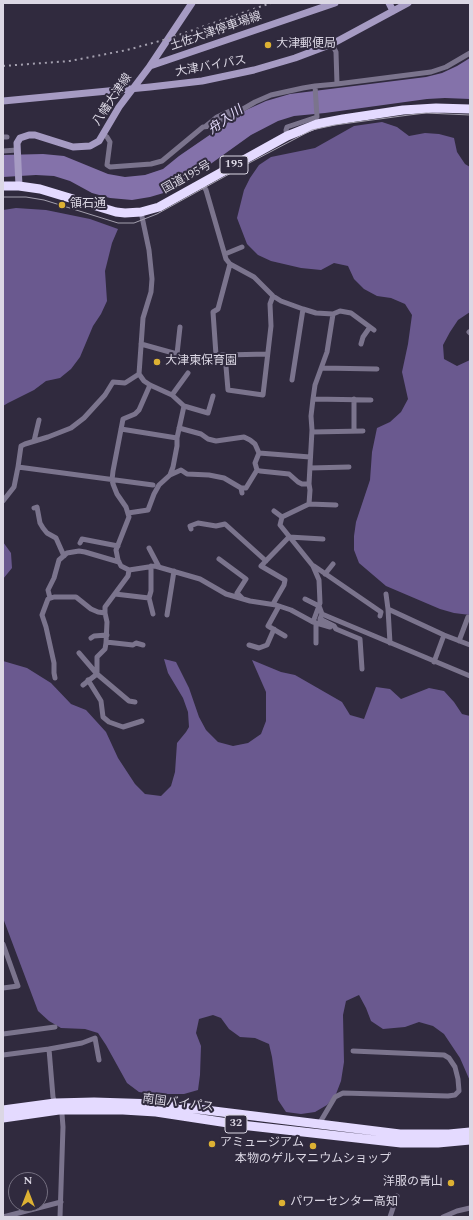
<!DOCTYPE html>
<html>
<head>
<meta charset="utf-8">
<style>
	body { margin:0 }
	#map { position:relative; width:473px; height:1220px; overflow:hidden; background:#302a3e; font-family:Spectral,serif }
	canvas { display:block }
	.frame { position:absolute; inset:0; border:4px solid #dbd7e4; pointer-events:none }
	.north { position:absolute; left:8px; top:1172px; width:40px; height:40px; box-sizing:border-box; background:#302a3e; border:1px solid #746f80; border-radius:50%; rotate:0deg; font-size:11px; font-weight:700; line-height:16px; text-align:center; color:#dbd7e4 }
	.north::after { content:''; display:block; margin:auto; width:14px; height:18px; background:#ddb133; clip-path:polygon(50% 0,100% 100%,50% 72%,0 100%) }
</style>
</head>
<body>
<div id="map">
<canvas width="473" height="1220"></canvas>
<div class="frame"></div>
<div class="north">N</div>
</div>
<script>
const c = document.querySelector('canvas').getContext('2d');
c.lineJoin = 'round';
function fillPath(path, color) {
  c.fillStyle = color;
  c.fill(path, 'evenodd');
}
function shape(rows) {
  const path = new Path2D();
  for (const r of rows) {
    path.moveTo(r[0], r[1]);
    for (let i = 2; i < r.length; i += 2) path.lineTo(r[i], r[i + 1]);
  }
  return path;
}
function stroke(path, color, width, dash) {
  c.strokeStyle = color;
  c.lineWidth = width;
  c.lineCap = dash ? 'butt' : 'round';
  c.setLineDash(dash || []);
  c.stroke(path);
}
function drawText(font, color, halo, rows, align = 'center') {
  c.font = font + ' Spectral,"Noto Sans JP",serif';
  c.lineWidth = 4;
  c.setLineDash([]);
  c.textBaseline = 'middle';
  c.strokeStyle = halo;
  c.fillStyle = color;
  for (const [text, x, y, turn = 0] of rows) {
    c.save();
    c.translate(x, y);
    c.rotate((+turn || 0) * Math.PI / 180);
    c.textAlign = isNaN(turn) ? turn : align;
    if (halo) c.strokeText(text, 0, 0);
    c.fillText(text, 0, 0);
    c.restore();
  }
}
fillPath(shape([
	[382,122,397,127,409,136,425,133,439,134,454,138,457,152,465,164,470,167,470,312,458,320,450,332,443,345,444,359,457,366,470,360,470,615,454,613,440,609,386,586,359,563,354,550,354,536,356,522,370,480,372,452,377,428,390,422,401,412,408,399,402,372,408,344,412,315,405,304,391,298,377,296,364,289,354,279,348,266,334,263,321,270,301,268,271,261,258,255,247,244,237,218,244,190,250,178,259,165,271,157,315,148,354,126],
	[16,208,46,210,90,219,118,229,112,243,105,271,107,301,101,314,93,326,80,357,71,369,60,378,46,381,34,390,8,403,3,406,3,210],
	[3,542,11,553,12,568,3,579],
	[164,659,176,662,189,688,199,717,206,730,218,742,233,746,248,743,261,734,266,721,266,692,252,660,281,672,295,675,342,702,350,715,364,719,376,687,390,689,401,699,429,688,444,691,454,702,462,714,470,716,470,1081,460,1058,444,1034,433,1026,419,1022,405,1027,383,1029,371,1021,366,1008,359,995,346,1001,343,1015,344,1062,341,1081,336,1094,327,1105,315,1112,301,1114,286,1112,278,1100,272,1057,269,1044,255,1038,240,1037,229,1029,221,1018,213,1015,199,1019,196,1033,201,1046,200,1075,198,1090,184,1094,153,1094,139,1092,127,1083,106,1045,98,1033,85,1029,61,1028,49,1021,38,1011,3,918,3,661,27,668,51,683,71,704,86,710,106,732,118,758,135,784,145,794,161,796,171,786,175,772,177,743,186,732,189,727,188,712,183,698,168,673]
]), '#6a598f');
fillPath(shape([
	[470,58,470,99,445,98,427,99,325,113,294,116,278,121,251,135,184,183,167,192,150,197,132,200,110,198,92,193,70,181,54,176,36,175,3,177,3,155,43,154,64,156,108,174,125,177,145,175,163,169,179,156,246,110,266,101,290,94,426,77,442,73,457,66]
]), '#8472aa');
stroke(shape([
	[337,84,431,72,446,67,470,53],
	[206,126,217,117,230,111],
	[103,134,107,137,110,142,107,165,110,167,151,164,162,161,203,127,211,126,224,119,231,116,255,102,271,95,303,88,315,86],
	[287,136,286,130,287,127,317,117,315,86,337,84,336,52,332,44],
	[3,137,7,137],
	[3,151,17,150],
	[141,212,149,250,152,279,151,292,143,318,139,374,144,381,150,385,172,395,184,406,177,438,177,446,173,467,170,475,181,470,187,474,209,475,224,478,241,488,242,493],
	[225,254,242,247],
	[230,264,218,309,213,312,216,355,225,355,228,390,263,395,271,326,270,304,273,296],
	[333,314,340,311,351,313,374,330],
	[469,332,470,333],
	[141,344,177,354,180,327],
	[361,344,363,337,370,327],
	[225,355,267,354],
	[322,368,377,369],
	[139,374,125,383,113,382,105,395,84,418,71,428,48,437,25,444,21,446,18,467,153,485],
	[292,380,303,309],
	[150,385,139,410,135,414,123,419,113,471,112,480,113,484,117,494,126,507,129,517,116,550,118,560,121,566,129,570,155,566,200,579,226,594,250,601,276,605,291,610,313,622,320,603,319,580,313,566,280,525,282,517,309,504,310,490,309,484,312,430,311,416,313,399,315,385,327,352,333,314,316,313,303,309,281,301,273,296,254,277,230,264,226,259,206,190,202,184],
	[172,395,188,373],
	[313,399,371,400],
	[354,399,354,431],
	[184,406,208,413,213,396],
	[179,428,201,434,208,439,216,441,244,437,250,440,255,444,259,453,310,457],
	[121,429,177,438],
	[312,432,363,431],
	[34,441,39,420],
	[259,453,255,463,257,470,260,471,289,474,298,482,302,484,309,484],
	[310,468,349,467],
	[241,488,246,488,257,470],
	[3,501,14,487,18,467],
	[309,504,336,505],
	[34,508,37,507,40,523,43,528,47,533,56,538,64,556],
	[274,511,282,517],
	[128,513,148,510,154,494,159,485,170,475],
	[191,529,190,526,198,523,216,526,225,524,266,561],
	[80,543,82,539,118,546],
	[149,548,159,567],
	[219,559,246,579,237,593,242,598],
	[314,566,381,612,380,616],
	[325,574,333,564],
	[115,594,149,598,151,591,151,566],
	[386,594,388,609],
	[50,598,48,590,54,578,59,560,67,553,79,551,85,552,119,562],
	[149,598,153,614],
	[305,599,319,606,322,614,329,617,470,676],
	[273,604,284,585,285,580,261,566,289,537,323,539],
	[279,606,268,626,285,636],
	[322,614,320,619,334,626,336,629,360,639,362,669],
	[167,615,174,571],
	[313,622,330,627],
	[316,623,316,643],
	[91,638,94,636,107,635],
	[459,641,468,617],
	[106,642,133,645,136,643,143,645],
	[390,643,388,609,444,635,470,645],
	[249,645,259,648,267,645,274,629],
	[79,653,97,674,129,701,135,702],
	[434,662,444,635],
	[55,678,54,673,54,663,46,627,42,615,48,599,54,597,76,597,91,609,98,612,105,613,105,607,128,576,129,570],
	[88,680,101,701,103,717,109,722,123,727,142,721],
	[83,685,97,674,97,657,105,649,106,643,107,622,105,613],
	[3,944,18,986,3,988],
	[3,1034,55,1027],
	[49,1049,82,1043,95,1038,99,1060],
	[3,1055,49,1049,53,1097,55,1103,62,1114,63,1127,60,1217],
	[319,1124,335,1097,343,1093,448,1096,455,1095,459,1091,458,1079,455,1067,449,1058,444,1055,353,1051],
	[3,1217,61,1202],
	[390,1217,397,1196],
	[443,1217,457,1211,470,1208]
]), '#7b748d', 5);
stroke(shape([
	[389,3,393,11],
	[150,66,335,3],
	[3,101,150,87,202,81,254,70,295,58,332,44,408,3],
	[19,186,17,143,20,138,29,135,35,135,73,147,90,146,99,141,119,107,150,66,192,3]
]), '#a69bc3', 7);
stroke(shape([
	[3,186,19,186,40,189,116,212,125,213,141,212,159,207,287,136,317,124,343,119,403,110,436,108,470,109],
	[3,1110,55,1103,94,1102,157,1104,400,1134,449,1134,470,1132],
	[3,1118,59,1110,123,1110,156,1112,241,1125,401,1143,438,1143,470,1140]
]), '#e4daff', 9);
stroke(shape([
	[3,197,26,197,44,200,118,223,134,223,157,214,251,162,312,130,335,125,409,115,426,113,470,115]
]), '#a39fae', 1);
stroke(shape([
	[3,66,70,61,127,50,167,39,271,3]
]), '#a39fae', 2, [2, 4]);
for (const [x, y, r, color] of [
	[268,45,4,"#ddb133"],
	[62,205,4,"#ddb133"],
	[157,362,4,"#ddb133"],
	[212,1144,4,"#ddb133"],
	[313,1146,4,"#ddb133"],
	[451,1183,4,"#ddb133"],
	[282,1203,4,"#ddb133"]
]) {
  const dot = new Path2D();
  dot.arc(x, y, r, 0, 2 * Math.PI);
  c.fillStyle = color;
  c.fill(dot);
  stroke(dot, '#302a3e', 1.5);
}
for (const [x, y, w] of [
	[234,165,28],
	[236,1124,22]
]) {
  const box = new Path2D();
  box.roundRect(x - w / 2, y - 9, w, 18, 3);
  c.fillStyle = '#302a3e';
  c.fill(box);
  stroke(box, '#dbd7e4', 1);
}
drawText('bold 11px', '#dbd7e4', null, [
	["195",234,165],
	["32",236,1124]
]);
drawText('12px', '#dbd7e4', '#302a3e', [
	["土佐大津停車場線",216,32,-19],
	["大津バイパス",211,67,-10],
	["八幡大津線",113,100,-56],
	["国道195号",187,178,-29],
	["南国バイパス",178,1104,7]
]);
drawText('12px', '#dbd7e4', '#302a3e', [
	["大津郵便局",276,45],
	["領石通",70,205],
	["大津東保育園",165,362],
	["アミュージアム",220,1144],
	["本物のゲルマニウムショップ",313,1160,"center"],
	["洋服の青山",443,1183,"right"],
	["パワーセンター高知",290,1203]
], 'left');
drawText('italic 13px', '#e4dbfc', '#302a3e', [
	["舟入川",226,121,-35]
]);
</script>
</body>
</html>
